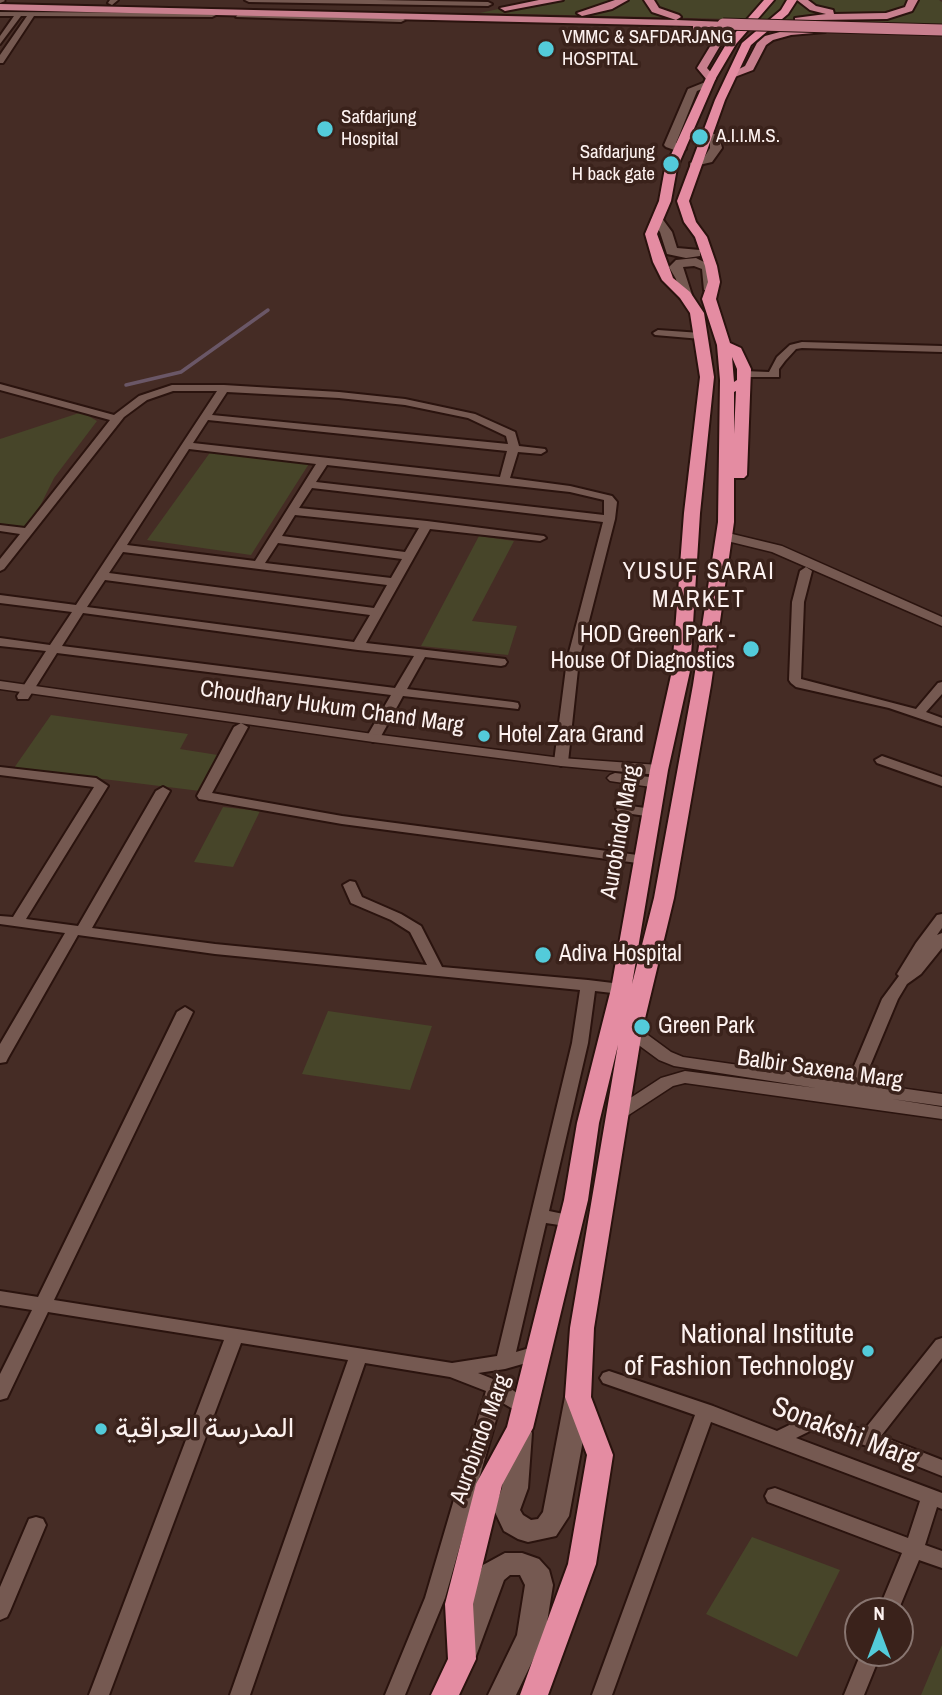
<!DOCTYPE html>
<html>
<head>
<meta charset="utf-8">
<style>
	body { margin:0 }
	#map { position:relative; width:942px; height:1695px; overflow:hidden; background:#452c25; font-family:"Archivo Narrow",sans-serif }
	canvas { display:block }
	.north { position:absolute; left:844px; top:1597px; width:70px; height:70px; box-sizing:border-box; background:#3a221b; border:2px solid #887570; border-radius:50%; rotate:0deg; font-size:19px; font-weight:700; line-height:28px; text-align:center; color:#fdf2f0 }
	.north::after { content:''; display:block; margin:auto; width:24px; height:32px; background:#53cbda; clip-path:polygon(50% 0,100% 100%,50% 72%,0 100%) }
</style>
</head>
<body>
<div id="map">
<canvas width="942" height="1695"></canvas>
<div class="north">N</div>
</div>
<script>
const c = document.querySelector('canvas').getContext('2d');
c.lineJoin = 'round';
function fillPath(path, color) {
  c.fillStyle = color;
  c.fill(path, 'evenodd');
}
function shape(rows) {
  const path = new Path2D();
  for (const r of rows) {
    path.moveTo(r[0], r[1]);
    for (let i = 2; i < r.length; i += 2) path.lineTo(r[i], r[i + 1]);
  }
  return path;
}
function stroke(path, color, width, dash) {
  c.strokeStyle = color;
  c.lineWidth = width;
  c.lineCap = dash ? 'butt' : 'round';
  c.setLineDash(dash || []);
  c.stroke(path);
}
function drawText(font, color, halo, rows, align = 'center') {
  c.font = font + ' "Archivo Narrow",Vazirmatn,sans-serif';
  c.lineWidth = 7;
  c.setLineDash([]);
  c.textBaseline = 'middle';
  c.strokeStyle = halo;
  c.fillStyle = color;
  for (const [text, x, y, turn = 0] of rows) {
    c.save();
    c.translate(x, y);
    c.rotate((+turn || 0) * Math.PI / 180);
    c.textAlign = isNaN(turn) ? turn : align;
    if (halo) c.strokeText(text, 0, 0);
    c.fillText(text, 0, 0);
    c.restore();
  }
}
fillPath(shape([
	[540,0,939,0,942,2,942,24,480,13],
	[82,412,97,421,54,478,27,532,0,528,0,439],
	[214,447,312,459,251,555,147,540],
	[479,536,514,541,472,621,517,626,508,655,421,646],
	[51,715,188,734,180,749,224,756,200,791,14,768],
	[223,807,260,811,233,867,194,862],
	[328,1011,432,1026,410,1090,302,1074],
	[752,1537,840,1570,797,1657,706,1614],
	[942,1645,942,1695,921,1695]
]), '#474529');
stroke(shape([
	[126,385,181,372,268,310]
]), '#6a5767', 3.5);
const minor = shape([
	[110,0,118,0,112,5,108,3,110,0],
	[245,0,376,0,488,2,492,4,488,6,249,2,245,0],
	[0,12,212,13,216,15,212,17,34,16,3,63,0,63,0,55,27,16,21,16,0,44,0,36,14,16,0,16,0,12],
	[239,13,401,18,405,20,401,22,236,17,239,13],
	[658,330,701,333,706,336,701,339,655,335,653,333,658,330],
	[802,342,942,346,942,352,802,348,796,349,785,361,779,369,779,377,744,377,739,374,744,371,769,372,777,357,790,345,802,342],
	[0,384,114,415,139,396,172,385,224,385,339,392,405,399,475,414,515,432,519,446,545,449,546,451,541,454,518,452,510,478,570,486,612,496,617,502,615,519,579,660,568,762,561,766,554,762,567,660,603,522,312,488,299,508,427,521,544,536,546,538,540,541,430,529,366,643,505,659,507,662,505,665,501,666,425,657,407,689,513,702,518,703,519,706,518,709,403,696,380,738,373,742,366,738,391,695,57,653,28,699,18,699,17,696,46,651,0,646,0,638,50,645,72,612,0,603,0,595,76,605,217,391,173,391,147,400,124,417,4,569,0,571,0,559,20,534,0,531,0,525,25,528,110,420,0,390,0,384],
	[227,392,339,398,405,405,468,418,506,436,508,444,212,415,227,392],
	[208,420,507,451,500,477,193,443,208,420],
	[189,449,316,464,255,561,127,545,189,449],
	[327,465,570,492,604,500,604,515,316,482,327,465],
	[295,515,419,528,405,552,282,536,295,515],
	[278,543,402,559,391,578,265,563,278,543],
	[123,552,387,585,374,608,109,573,123,552],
	[105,580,370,615,354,642,87,607,105,580],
	[83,613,358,650,414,656,395,688,62,646,83,613],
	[806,567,812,571,804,602,801,679,916,709,938,683,942,682,942,694,926,712,942,718,942,726,889,708,796,687,791,683,789,680,792,602,800,571,806,567],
	[241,723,248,727,212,793,342,816,645,856,652,860,645,864,342,824,199,799,197,796,234,727,241,723],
	[882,756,942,777,942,786,877,763,875,760,882,756],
	[0,767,96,778,108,786,26,919,78,926,156,791,163,787,170,791,92,928,215,944,427,965,410,932,391,920,351,903,343,885,350,881,355,882,362,897,401,914,421,926,442,967,588,980,621,984,629,989,621,994,595,991,588,1043,549,1211,578,1217,581,1221,578,1225,572,1227,546,1223,516,1352,540,1345,546,1347,549,1352,546,1357,540,1359,505,1369,478,1373,503,1383,532,1404,534,1409,532,1414,525,1416,501,1402,445,1598,405,1695,385,1695,425,1598,486,1391,450,1377,365,1363,250,1695,230,1695,348,1360,241,1343,109,1695,89,1695,224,1340,48,1312,7,1398,0,1400,0,1374,32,1310,0,1305,0,1291,38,1297,177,1012,185,1007,193,1012,54,1300,452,1363,497,1356,572,1043,580,990,215,954,78,935,8,1058,6,1062,0,1063,0,1044,65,933,0,924,0,916,13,917,94,787,0,775,0,767],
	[623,805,653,809,660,813,653,817,618,812,616,809,623,805],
	[942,914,942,928,937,935,942,933,942,948,921,974,907,984,898,999,857,1097,855,1101,849,1102,843,1101,841,1097,882,999,899,976,897,974,916,943,937,915,942,914],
	[942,1338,942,1358,881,1436,942,1460,942,1476,864,1445,812,1430,796,1438,942,1493,942,1509,937,1507,925,1545,942,1551,942,1568,919,1560,898,1611,878,1611,902,1553,768,1502,765,1496,768,1490,775,1488,908,1538,920,1501,711,1422,612,1695,592,1695,695,1415,603,1383,600,1378,603,1373,609,1371,615,1373,713,1406,777,1431,810,1415,864,1430,936,1340,942,1338],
	[36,1517,43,1519,46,1525,10,1611,7,1617,0,1620,0,1587,29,1519,36,1517],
	[861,1653,881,1653,864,1695,844,1695,861,1653]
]);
const tertiary = shape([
	[0,0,4,0,5,1,0,3,0,0],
	[724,532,782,546,942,617,942,626,772,552,719,539,719,533,724,532],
	[0,681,373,734,561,758,659,765,667,770,659,775,561,766,373,742,0,689,0,681],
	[615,773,658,778,666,783,658,788,610,781,607,778,610,775,615,773],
	[631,1025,637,1027,671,1052,683,1057,942,1094,942,1106,892,1099,942,1107,942,1119,685,1083,673,1086,624,1118,612,1118,609,1114,612,1110,661,1078,685,1071,816,1088,674,1066,659,1060,625,1035,622,1031,625,1027,631,1025]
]);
const secondary = shape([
	[708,81,713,84,697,91,676,143,686,149,680,152,666,147,664,145,688,89,708,81],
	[707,131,719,136,722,148,712,162,690,167,690,163,704,158,710,148,710,140,701,134,707,131],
	[657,216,661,217,672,232,677,248,700,250,700,256,686,258,667,254,660,232,651,220,657,216],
	[696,258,714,267,715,287,709,291,704,290,702,269,694,266,683,267,692,295,685,299,680,298,676,279,669,267,676,260,696,258],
	[578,1387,587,1390,591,1397,569,1516,556,1536,528,1542,518,1539,504,1531,494,1510,502,1488,506,1433,510,1426,519,1423,528,1426,532,1433,528,1488,520,1510,523,1515,531,1520,538,1519,543,1512,565,1397,569,1390,578,1387],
	[505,1553,522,1553,539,1559,549,1570,553,1585,545,1635,516,1695,488,1695,517,1635,525,1585,520,1575,510,1575,504,1580,476,1656,466,1659,456,1656,452,1647,483,1565,505,1553]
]);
const primary = shape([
	[539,0,563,0,505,11,500,8,539,0],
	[615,0,628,0,612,9,582,16,577,13,615,0],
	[644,0,654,0,659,8,679,15,681,17,676,20,727,22,728,24,723,27,703,27,715,30,724,39,707,68,716,78,715,80,707,80,697,68,714,40,707,34,693,30,693,26,0,10,0,4,676,20,652,12,644,0],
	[797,0,808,0,816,6,833,10,834,14,886,13,905,7,908,0,918,0,912,11,887,19,816,20,799,23,795,22,795,18,826,14,810,10,797,0],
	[821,27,826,30,825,32,791,35,773,40,766,45,753,70,732,78,727,75,745,66,757,43,765,36,791,29,821,27]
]);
const trunk = shape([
	[764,0,774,0,736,44,716,78,677,168,671,201,657,234,673,278,690,292,704,313,714,377,700,513,690,671,668,770,632,984,654,898,693,685,718,522,720,380,717,345,702,299,708,282,705,266,695,237,684,222,677,201,715,100,742,43,781,10,787,0,797,0,788,14,751,45,725,100,689,201,696,222,707,237,717,266,720,282,716,299,730,343,741,348,751,369,747,475,744,478,734,478,734,522,711,685,674,898,642,1031,594,1328,591,1397,613,1455,596,1564,548,1695,520,1695,568,1564,587,1455,565,1397,570,1328,618,1045,599,1123,588,1200,533,1428,502,1485,473,1604,476,1659,459,1695,431,1695,448,1659,445,1604,476,1484,507,1427,564,1200,577,1123,611,989,650,770,672,671,684,513,700,377,690,313,680,298,662,280,653,262,645,234,659,201,665,168,706,78,728,41,764,0],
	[732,357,737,369,737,380,734,382,732,357],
	[736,391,734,434,734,392,736,391]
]);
stroke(minor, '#2a130e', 4);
stroke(tertiary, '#2a130e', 3);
stroke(secondary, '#2a130e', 4);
stroke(primary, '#2a130e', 4);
stroke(trunk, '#2a130e', 4);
fillPath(minor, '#755951');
fillPath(tertiary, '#755951');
fillPath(secondary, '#755951');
fillPath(primary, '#c87f8e');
fillPath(trunk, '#e48ca2');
const primaryBridge = shape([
	[723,24,942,30]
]);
stroke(primaryBridge, '#2a130e', 13, []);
stroke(primaryBridge, '#c87f8e', 11);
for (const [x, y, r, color] of [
	[546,49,9,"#53cbda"],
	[325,129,9,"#53cbda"],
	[700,137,9,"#53cbda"],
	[671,164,9,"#53cbda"],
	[751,649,9,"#53cbda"],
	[484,736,7,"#53cbda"],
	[543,955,9,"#53cbda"],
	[642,1027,9,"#53cbda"],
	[868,1351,7,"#53cbda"],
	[101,1429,7,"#53cbda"]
]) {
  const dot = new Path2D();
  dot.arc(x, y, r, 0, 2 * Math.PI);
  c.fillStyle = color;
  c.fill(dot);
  stroke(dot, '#3a221b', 2.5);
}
drawText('19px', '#fdf2f0', '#3a221b', [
	["VMMC & SAFDARJANG",562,38],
	["HOSPITAL",562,60],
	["Safdarjung",341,118],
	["Hospital",341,140],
	["A.I.I.M.S.",716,137],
	["Safdarjung",655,153,"right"],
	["H back gate",655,175,"right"]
], 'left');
drawText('23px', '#fdf2f0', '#3a221b', [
	["HOD Green Park -",735,636,"right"],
	["House Of Diagnostics",735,662,"right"],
	["Hotel Zara Grand",498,736],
	["Adiva Hospital",559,955],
	["Green Park",658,1027]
], 'left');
drawText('23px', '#fdf2f0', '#3a221b', [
	["Choudhary Hukum Chand Marg",332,708,8],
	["Aurobindo Marg",621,832,-80],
	["Balbir Saxena Marg",820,1070,8],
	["Aurobindo Marg",481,1439,-70]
]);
c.letterSpacing = '2px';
drawText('24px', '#fdf2f0', '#3a221b', [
	["YUSUF SARAI",699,573],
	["MARKET",699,601]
]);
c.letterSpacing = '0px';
drawText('28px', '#fdf2f0', '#3a221b', [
	["National Institute",854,1335],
	["of Fashion Technology",854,1367],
	["المدرسة العراقية",115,1429,"left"]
], 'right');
drawText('28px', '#fdf2f0', '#3a221b', [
	["Sonakshi Marg",845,1434,21]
]);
</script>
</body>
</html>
